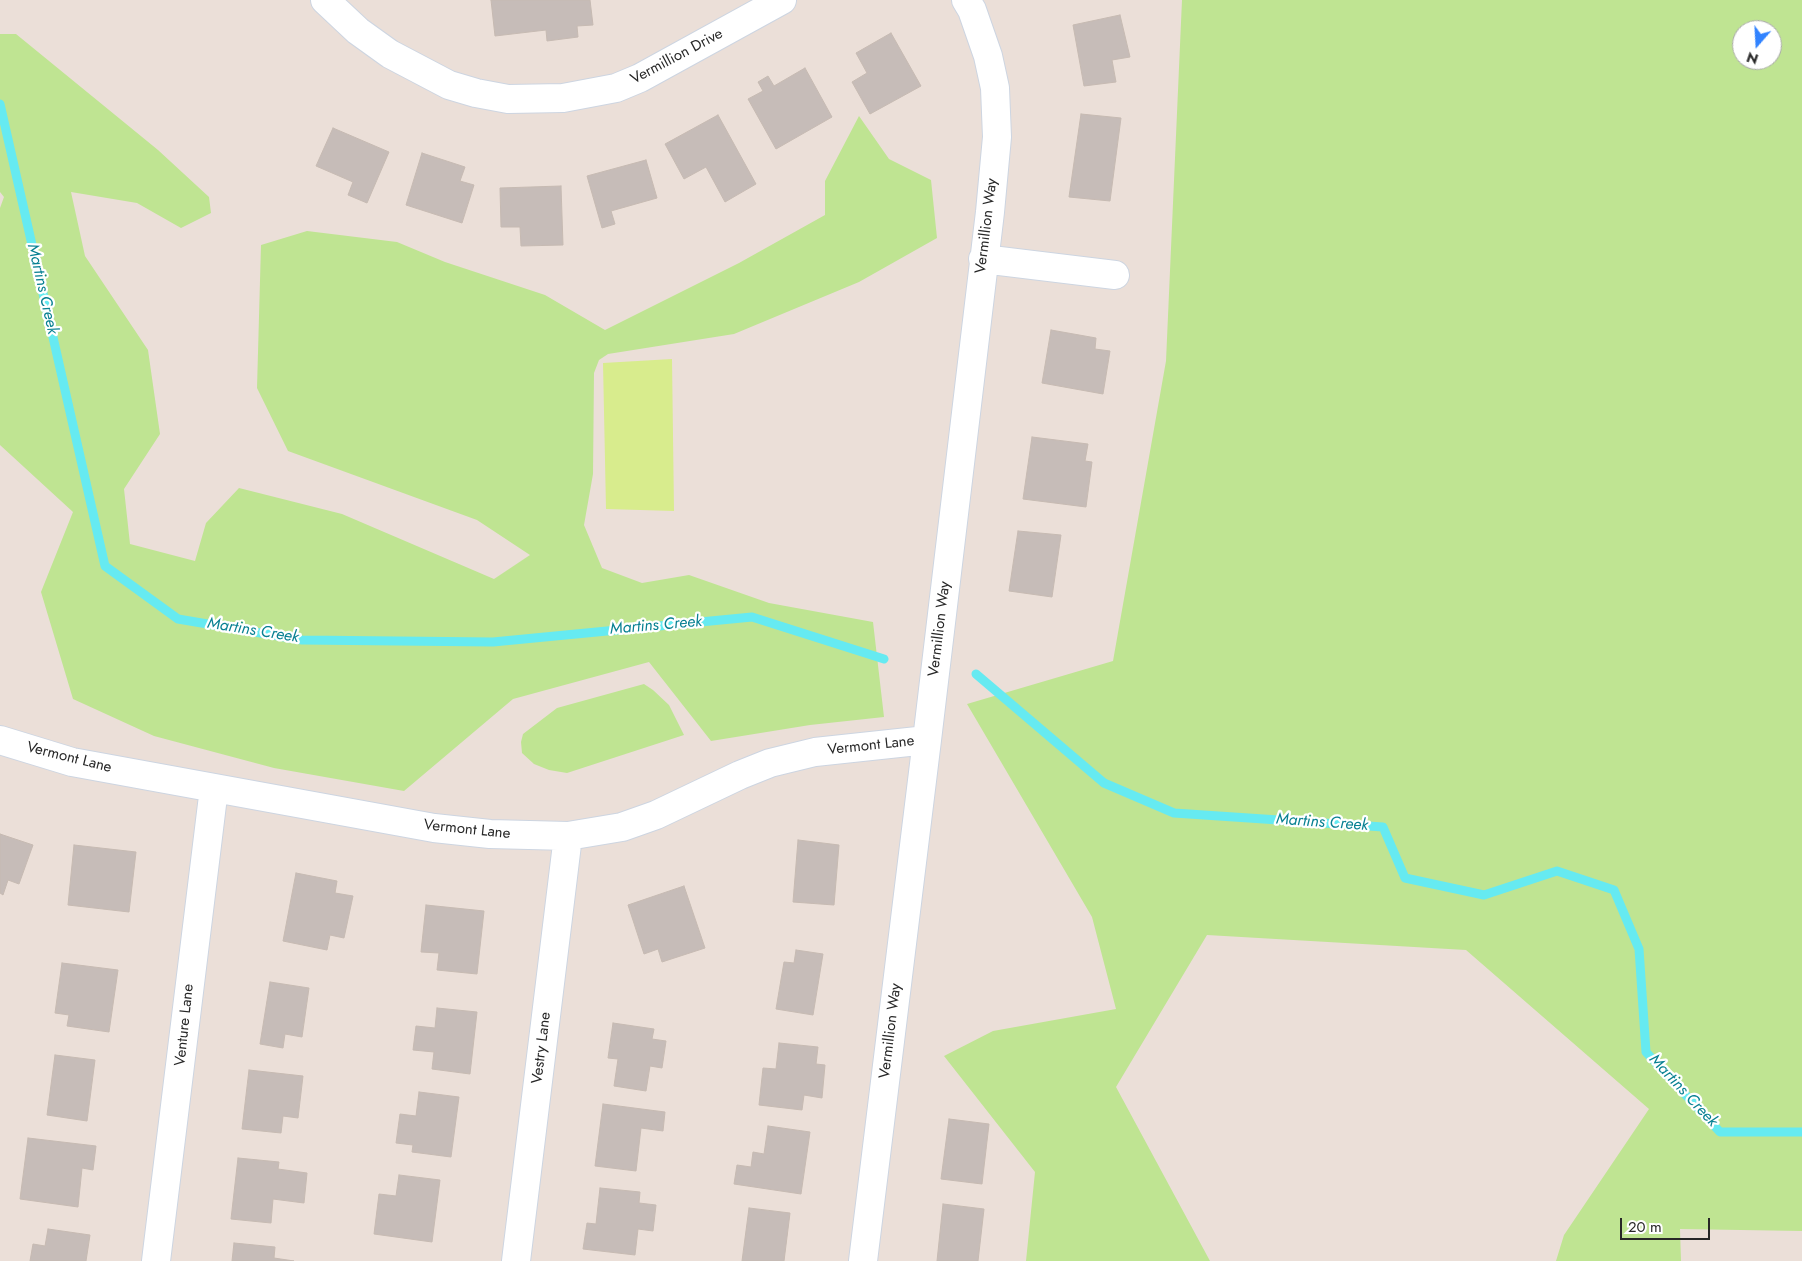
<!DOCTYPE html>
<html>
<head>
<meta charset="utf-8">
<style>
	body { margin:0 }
	#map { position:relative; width:1802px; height:1261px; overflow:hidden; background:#ebdfd8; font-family:Jost,sans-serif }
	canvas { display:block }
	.north { position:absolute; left:1732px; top:20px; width:50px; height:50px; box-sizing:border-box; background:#fff; border:1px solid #a9a9a9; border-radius:50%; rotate:199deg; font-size:14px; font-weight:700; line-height:20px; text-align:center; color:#272727 }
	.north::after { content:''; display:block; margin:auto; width:18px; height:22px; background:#3183ff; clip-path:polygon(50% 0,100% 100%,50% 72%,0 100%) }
	.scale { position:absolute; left:1620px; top:1218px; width:90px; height:22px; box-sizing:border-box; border:2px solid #272727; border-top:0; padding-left:6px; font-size:15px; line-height:18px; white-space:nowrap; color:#272727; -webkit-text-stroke:4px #fff; paint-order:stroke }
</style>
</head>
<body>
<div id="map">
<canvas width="1802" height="1261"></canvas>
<div class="north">N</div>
<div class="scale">20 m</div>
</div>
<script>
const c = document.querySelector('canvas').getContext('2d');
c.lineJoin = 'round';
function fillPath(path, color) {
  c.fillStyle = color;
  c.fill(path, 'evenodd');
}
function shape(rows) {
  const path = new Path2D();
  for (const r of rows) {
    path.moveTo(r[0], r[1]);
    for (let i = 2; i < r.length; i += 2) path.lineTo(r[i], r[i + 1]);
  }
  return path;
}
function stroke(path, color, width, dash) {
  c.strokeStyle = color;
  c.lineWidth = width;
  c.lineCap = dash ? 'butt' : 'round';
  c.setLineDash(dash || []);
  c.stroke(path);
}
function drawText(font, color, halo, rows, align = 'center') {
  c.font = font + ' Jost,sans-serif';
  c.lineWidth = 4.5;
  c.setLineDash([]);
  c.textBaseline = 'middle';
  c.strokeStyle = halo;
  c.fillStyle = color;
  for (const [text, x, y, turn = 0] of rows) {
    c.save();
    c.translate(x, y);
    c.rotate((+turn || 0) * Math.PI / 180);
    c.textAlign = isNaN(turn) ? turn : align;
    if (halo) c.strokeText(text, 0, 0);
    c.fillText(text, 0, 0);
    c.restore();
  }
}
fillPath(shape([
	[1182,0,1802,0,1802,1231,1680,1229,1681,1261,1556,1261,1564,1235,1649,1109,1466,950,1207,935,1116,1087,1210,1261,1026,1261,1035,1172,944,1056,993,1031,1116,1009,1092,917,967,704,1113,661,1166,361],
	[1742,30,1772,30,1772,60,1742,60],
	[0,34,16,34,158,150,209,197,211,213,181,228,137,203,71,192,85,256,148,350,160,434,124,489,130,544,195,561,206,523,239,488,342,514,494,579,530,555,477,520,288,451,257,388,261,245,307,231,397,242,445,262,545,295,605,330,739,263,825,215,825,181,859,116,889,159,931,180,937,238,859,282,734,334,608,354,599,360,594,373,593,474,584,525,602,568,642,583,689,575,769,603,873,622,884,717,810,725,711,741,649,662,513,699,404,791,274,768,154,736,73,699,41,592,73,512,0,445,0,208,4,197,0,192],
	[644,684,653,690,669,705,684,735,567,773,549,770,534,764,522,753,521,742,523,734,557,708]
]), '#bfe492');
fillPath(shape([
	[672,359,674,511,606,509,603,363]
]), '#d8ec8d');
stroke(shape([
	[0,104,105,566,178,619,302,640,493,642,752,617,884,659],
	[976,674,1104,783,1174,813,1383,827,1405,878,1484,895,1557,871,1614,890,1639,949,1646,1052,1720,1132,1802,1132]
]), '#66eaf1', 9);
const building = shape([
	[491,0,590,0,593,25,577,26,578,37,547,41,546,30,495,36,491,0],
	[1120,15,1130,57,1112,60,1116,82,1084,86,1073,25,1120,15],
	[891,33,921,86,870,114,852,82,867,73,856,53,891,33],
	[805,68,832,117,776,149,748,99,763,91,758,82,768,76,774,86,805,68],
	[1081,114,1121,118,1110,201,1069,197,1081,114],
	[718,115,756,184,725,202,706,167,684,179,665,144,718,115],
	[333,128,389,152,367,203,348,195,353,182,316,166,333,128],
	[422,153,465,167,460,181,474,185,462,223,406,205,422,153],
	[646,160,657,198,611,211,615,224,602,228,587,176,646,160],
	[561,186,563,245,521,246,520,227,501,227,500,188,561,186],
	[1051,330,1096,338,1095,349,1110,351,1103,394,1042,383,1051,330],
	[1032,437,1088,444,1085,461,1092,462,1086,507,1023,499,1032,437],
	[1018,531,1061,535,1052,597,1009,591,1018,531],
	[0,834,33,845,19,884,8,880,3,895,0,893,0,834],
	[798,840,839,845,834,905,793,902,798,840],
	[74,845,136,852,129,912,68,905,74,845],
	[296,873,337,881,335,893,353,896,344,938,330,935,327,950,283,941,296,873],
	[684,886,705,948,662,962,658,949,644,954,628,905,684,886],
	[426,905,484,911,477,974,437,970,439,953,421,952,426,905],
	[796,950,823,954,813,1015,776,1009,784,962,794,963,796,950],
	[62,963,118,970,109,1032,67,1026,69,1015,55,1013,62,963],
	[270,982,309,988,302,1037,285,1034,283,1048,260,1044,270,982],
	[437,1008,477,1012,470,1074,432,1069,434,1052,413,1050,416,1026,435,1028,437,1008],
	[613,1023,654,1029,652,1039,666,1041,662,1068,650,1066,646,1091,614,1086,618,1059,608,1058,613,1023],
	[779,1043,818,1047,816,1064,825,1065,822,1098,804,1095,802,1110,759,1105,763,1068,776,1069,779,1043],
	[55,1055,95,1060,87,1121,47,1115,55,1055],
	[249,1070,303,1076,298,1118,283,1116,281,1133,242,1129,249,1070],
	[419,1092,459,1097,451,1157,412,1152,413,1145,396,1143,400,1114,416,1116,419,1092],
	[603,1104,665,1112,663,1131,641,1128,636,1171,595,1166,603,1104],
	[949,1119,989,1124,982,1184,941,1179,949,1119],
	[768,1126,810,1132,801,1194,734,1184,737,1165,751,1167,753,1152,764,1154,768,1126],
	[28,1138,96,1146,93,1170,82,1168,78,1207,20,1199,28,1138],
	[238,1158,279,1162,278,1169,307,1173,304,1203,273,1199,271,1223,231,1219,238,1158],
	[399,1175,440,1180,432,1242,374,1234,379,1194,396,1196,399,1175],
	[600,1188,640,1192,639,1203,656,1205,653,1231,638,1229,635,1255,583,1249,587,1223,596,1224,600,1188],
	[943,1204,984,1209,978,1261,937,1261,943,1204],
	[749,1208,790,1213,784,1261,742,1261,749,1208],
	[48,1229,90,1235,86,1261,30,1261,33,1244,45,1246,48,1229],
	[234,1243,275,1247,274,1258,294,1261,232,1261,234,1243]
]);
fillPath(building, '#c6bcb8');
stroke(building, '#c6bab2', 1);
const minor = shape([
	[325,0,358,31,390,54,449,85,476,93,508,99,563,98,616,88,640,78,782,0],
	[983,259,1115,275],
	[0,740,72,762,434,828,490,834,568,836,622,827,656,815,740,775,770,763,815,752,927,740],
	[156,1261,214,788],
	[516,1261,568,836],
	[863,1261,927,740,990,212,997,137,995,88,988,56,972,10,966,0]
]);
stroke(minor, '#cdd5e1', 30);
stroke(minor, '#fff', 28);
drawText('15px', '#272727', '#fff', [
	["Vermillion Drive",677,57,-28],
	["Vermillion Way",987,226,-83],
	["Vermillion Way",940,629,-83],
	["Vermont Lane",871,746,-6],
	["Vermont Lane",69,758,14],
	["Vermont Lane",467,830,6],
	["Venture Lane",185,1025,-84],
	["Vermillion Way",891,1031,-83],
	["Vestry Lane",542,1048,-83]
]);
drawText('italic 16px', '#098192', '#fff', [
	["Martins Creek",42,289,77],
	["Martins Creek",656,626,-5],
	["Martins Creek",253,631,9],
	["Martins Creek",1322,823,4],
	["Martins Creek",1683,1091,47]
]);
</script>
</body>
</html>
